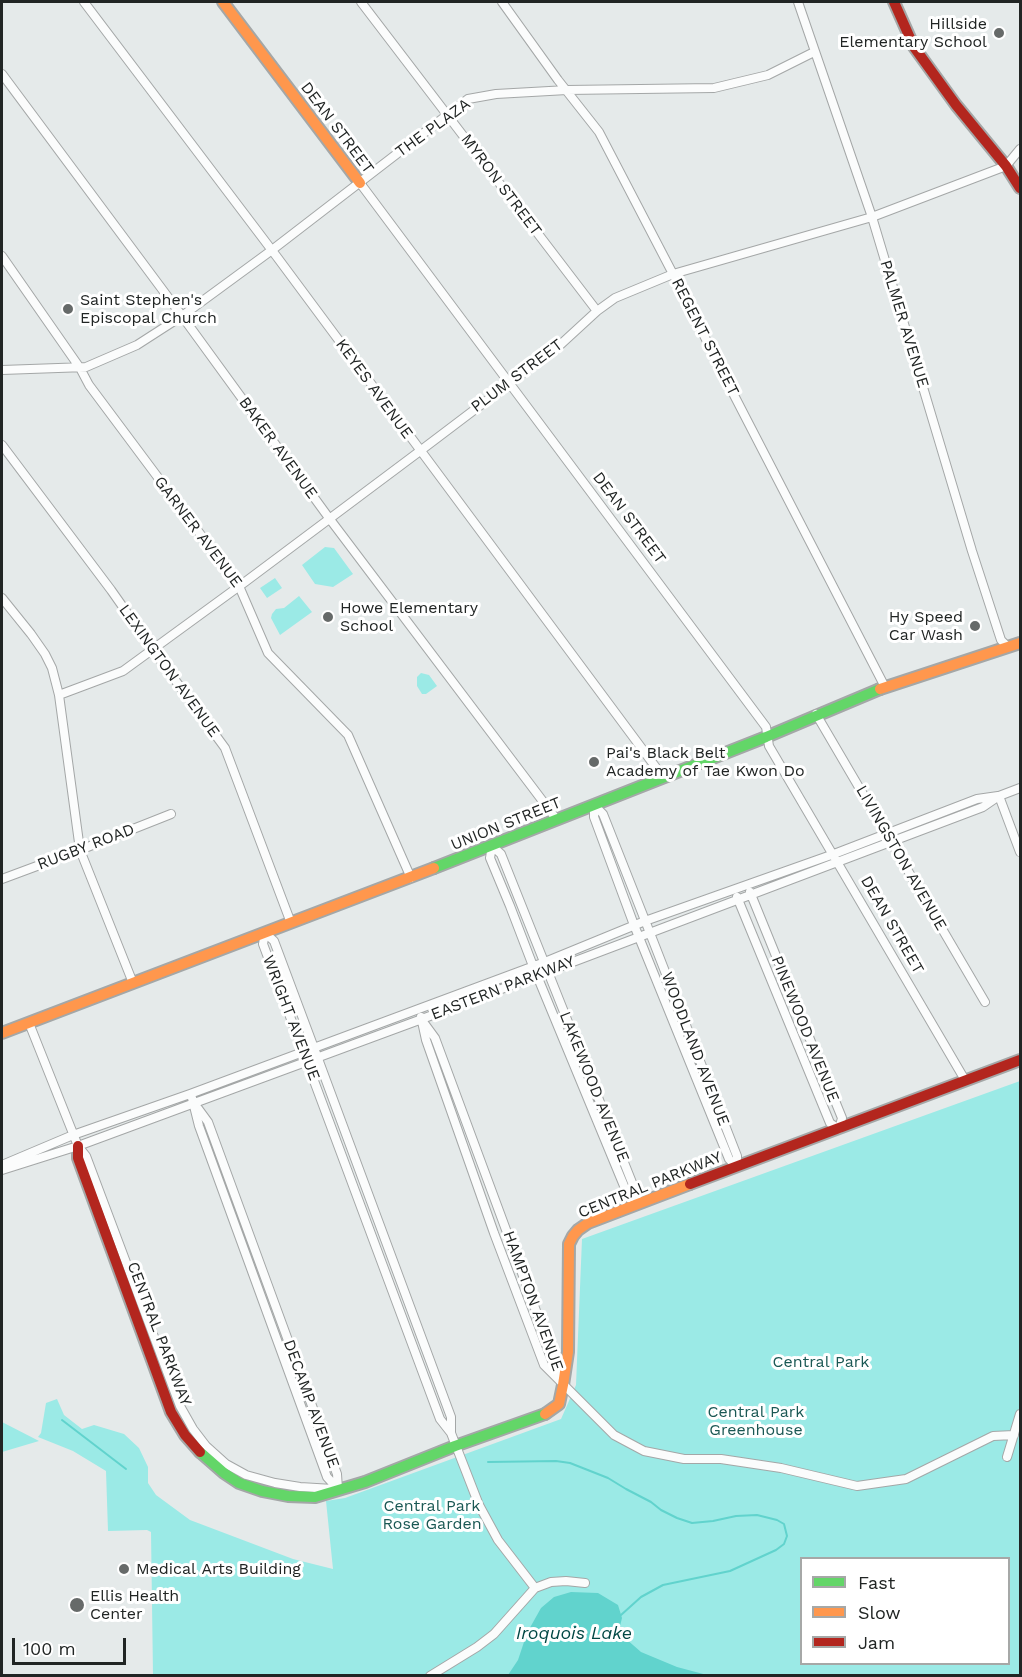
<!DOCTYPE html>
<html>
<head>
<meta charset="utf-8">
<style>
	body { margin:0 }
	#map { position:relative; width:1022px; height:1677px; overflow:hidden; background:#e5eaea; font-family:"Work Sans",sans-serif }
	canvas { display:block }
	.frame { position:absolute; inset:0; border:3px solid #212524; pointer-events:none }
	.legend { position:absolute; left:800px; top:1557px; width:210px; height:108px; box-sizing:border-box; background:#fff; border:2px solid #a6a8a7; margin:0; padding:8px 10px; list-style:none; font-size:18px; color:#212524 }
	.legend li { display:flex; align-items:center; gap:12px; height:30px }
	.legend b { width:30px; border:2px solid #a6a8a7 }
	.scale { position:absolute; left:12px; top:1638px; width:114px; height:27px; box-sizing:border-box; border:3px solid #212524; border-top:0; padding-left:8px; font-size:18px; line-height:21px; white-space:nowrap; color:#212524; -webkit-text-stroke:4px #fff; paint-order:stroke }
</style>
</head>
<body>
<div id="map">
<canvas width="1022" height="1677"></canvas>
<div class="frame"></div>
<ul class="legend">
<li><b style="height:8px;background:#63d668"></b>Fast</li>
<li><b style="height:8px;background:#ff974d"></b>Slow</li>
<li><b style="height:8px;background:#b3261e"></b>Jam</li>
</ul>
<div class="scale">100 m</div>
</div>
<script>
const c = document.querySelector('canvas').getContext('2d');
c.lineJoin = 'round';
function fillPath(path, color) {
  c.fillStyle = color;
  c.fill(path, 'evenodd');
}
function shape(rows) {
  const path = new Path2D();
  for (const r of rows) {
    path.moveTo(r[0], r[1]);
    for (let i = 2; i < r.length; i += 2) path.lineTo(r[i], r[i + 1]);
  }
  return path;
}
function stroke(path, color, width, dash) {
  c.strokeStyle = color;
  c.lineWidth = width;
  c.lineCap = dash ? 'butt' : 'round';
  c.setLineDash(dash || []);
  c.stroke(path);
}
function drawText(font, color, halo, rows, align = 'center') {
  c.font = font + ' "Work Sans",sans-serif';
  c.lineWidth = 6;
  c.setLineDash([]);
  c.textBaseline = 'middle';
  c.strokeStyle = halo;
  c.fillStyle = color;
  for (const [text, x, y, turn = 0] of rows) {
    c.save();
    c.translate(x, y);
    c.rotate((+turn || 0) * Math.PI / 180);
    c.textAlign = isNaN(turn) ? turn : align;
    if (halo) c.strokeText(text, 0, 0);
    c.fillText(text, 0, 0);
    c.restore();
  }
}
fillPath(shape([
	[325,547,334,548,353,574,333,587,315,584,302,565],
	[275,578,282,588,267,598,260,588],
	[299,596,312,612,280,635,271,618,272,614,276,609,284,608],
	[421,673,429,675,437,686,426,694,422,694,417,686,417,677],
	[1020,1081,1020,1675,153,1675,151,1532,147,1530,108,1531,106,1471,73,1451,38,1437,41,1433,46,1403,57,1399,64,1415,82,1429,94,1425,124,1434,139,1448,148,1467,148,1483,156,1495,190,1520,293,1559,333,1569,326,1501,345,1498,561,1419,576,1385,582,1239],
	[802,1558,1008,1558,1008,1664,802,1664],
	[2,1422,39,1441,2,1452]
]), '#9beae6');
fillPath(shape([
	[571,1592,598,1593,618,1605,622,1618,620,1626,625,1638,641,1652,677,1667,707,1675,508,1675,518,1660,527,1633,541,1608,554,1597]
]), '#61d3cd');
stroke(shape([
	[62,1420,126,1469],
	[488,1462,556,1461,570,1463,608,1478,626,1489,651,1502,661,1510,677,1518,692,1523,713,1521,736,1516,757,1515,777,1520,784,1524,787,1536,784,1544,776,1550,730,1571,663,1585,641,1597,621,1615]
]), '#61d3cd', 2);
const street = shape([
	[84,2,277,257,663,777],
	[361,2,597,311],
	[502,2,558,80,599,132,673,274,735,397,885,687],
	[798,2,872,217,972,551,1001,640,1007,646],
	[2,74,182,316,329,518,557,820],
	[360,183,766,727,769,746,965,1080],
	[2,256,80,368,89,385,239,586,268,653,348,735,411,878],
	[2,370,86,367,137,345,182,316,272,250,468,99,496,94,567,90,714,88,768,75,814,52],
	[2,445,111,590,156,654,225,748,291,923],
	[2,598,31,634,45,654,52,668,59,695,80,850,133,983],
	[59,695,123,671,245,582,420,451,560,345,597,311,615,298,673,274,872,217,1006,166,1020,149],
	[816,714,985,1002],
	[999,796,1020,852],
	[594,805,594,817,634,925,729,1159,737,1167],
	[594,805,603,814,650,933,737,1156,737,1167],
	[492,846,501,854,637,1195,636,1204],
	[492,846,490,858,510,906,533,966,629,1198,636,1204],
	[2,879,80,850,171,814],
	[737,897,830,1123,839,1129,842,1118,750,892],
	[265,933,274,941,314,1048,451,1417,451,1433,479,1505,498,1540,535,1588],
	[265,933,263,944,440,1419,451,1433],
	[421,1017,426,1040,494,1233,544,1365,614,1435,644,1451,684,1459,721,1459,781,1468,857,1486,906,1479,993,1436,1014,1435],
	[29,1023,78,1146,86,1156,180,1406,193,1429,206,1446,226,1464,246,1475,275,1483,300,1487,333,1489],
	[424,1023,435,1038,562,1381],
	[192,1098,199,1126,327,1477,338,1489],
	[197,1107,208,1122,337,1474,338,1489],
	[2,1165,73,1135,190,1094,545,962,645,921,834,854,977,799,998,796],
	[2,1170,78,1146,422,1019,983,807,999,796,1020,788],
	[1007,1457,1020,1414],
	[430,1676,477,1647,494,1634,535,1588,551,1582,566,1581,585,1583]
]);
const fast = shape([
	[434,868,766,737,880,689],
	[200,1452,224,1473,239,1483,262,1491,288,1496,315,1497,365,1482,455,1446,545,1414]
]);
const slow = shape([
	[223,2,360,183],
	[880,689,1020,643],
	[2,1033,434,868],
	[545,1414,559,1404,563,1385,568,1352,569,1244,573,1236,578,1230,588,1223,690,1184]
]);
const jam = shape([
	[894,2,914,47,956,105,1006,166,1020,188],
	[78,1146,78,1158,171,1412,185,1435,200,1452],
	[690,1184,1020,1060]
]);
stroke(street, '#a4a7a7', 10);
stroke(fast, '#a4a7a7', 14);
stroke(slow, '#a4a7a7', 14);
stroke(jam, '#a4a7a7', 14);
stroke(street, '#fbfcfc', 8);
stroke(fast, '#63d668', 10);
stroke(slow, '#ff974d', 10);
stroke(jam, '#b3261e', 10);
for (const [x, y, r, color] of [
	[999,33,6,"#666a69"],
	[68,309,6,"#666a69"],
	[328,617,6,"#666a69"],
	[975,626,6,"#666a69"],
	[594,762,6,"#666a69"],
	[124,1569,6,"#666a69"],
	[77,1605,8,"#666a69"]
]) {
  const dot = new Path2D();
  dot.arc(x, y, r, 0, 2 * Math.PI);
  c.fillStyle = color;
  c.fill(dot);
  stroke(dot, '#fff', 2);
}
drawText('16px', '#212524', '#fff', [
	["Hillside",987,24,"right"],
	["Elementary School",987,42,"right"],
	["Saint Stephen's",80,300],
	["Episcopal Church",80,318],
	["Howe Elementary",340,608],
	["School",340,626],
	["Hy Speed",963,617,"right"],
	["Car Wash",963,635,"right"],
	["Pai's Black Belt",606,753],
	["Academy of Tae Kwon Do",606,771],
	["Medical Arts Building",136,1569],
	["Ellis Health",90,1596],
	["Center",90,1614]
], 'left');
drawText('16px', '#212524', '#fff', [
	["DEAN STREET",337,128,53],
	["THE PLAZA",433,128,-36],
	["MYRON STREET",501,185,53],
	["PALMER AVENUE",904,324,73],
	["REGENT STREET",705,337,63],
	["PLUM STREET",517,376,-37],
	["KEYES AVENUE",374,389,54],
	["BAKER AVENUE",278,448,54],
	["DEAN STREET",629,518,53],
	["GARNER AVENUE",198,532,53],
	["LEXINGTON AVENUE",169,671,54],
	["UNION STREET",506,824,-22],
	["RUGBY ROAD",86,847,-21],
	["LIVINGSTON AVENUE",901,858,60],
	["DEAN STREET",892,925,60],
	["EASTERN PARKWAY",503,988,-21],
	["WRIGHT AVENUE",291,1018,69],
	["PINEWOOD AVENUE",805,1029,68],
	["WOODLAND AVENUE",695,1049,69],
	["LAKEWOOD AVENUE",594,1087,68],
	["CENTRAL PARKWAY",650,1185,-22],
	["HAMPTON AVENUE",533,1301,70],
	["CENTRAL PARKWAY",159,1334,69],
	["DECAMP AVENUE",311,1404,70]
]);
drawText('16px', '#1a5854', '#fff', [
	["Central Park",821,1362],
	["Central Park",756,1412],
	["Greenhouse",756,1430],
	["Central Park",432,1506],
	["Rose Garden",432,1524]
]);
drawText('italic 18px', '#014744', '#fff', [
	["Iroquois Lake",574,1634]
]);
</script>
</body>
</html>
